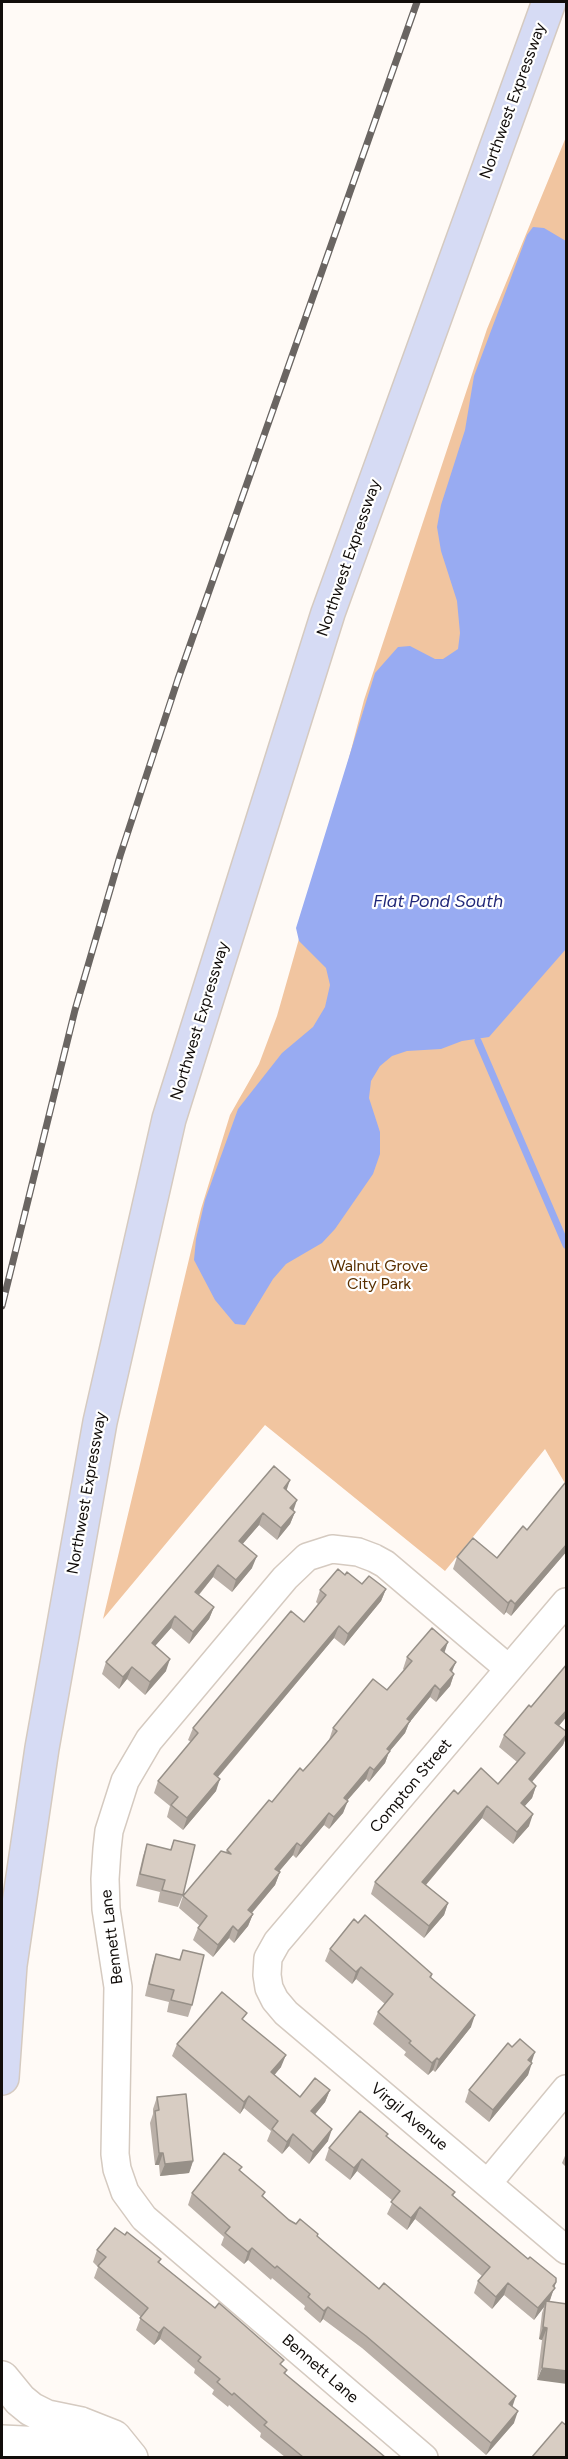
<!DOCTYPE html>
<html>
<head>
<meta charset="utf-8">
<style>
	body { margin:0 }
	#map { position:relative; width:568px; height:2459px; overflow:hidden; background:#fffaf6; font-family:Figtree,sans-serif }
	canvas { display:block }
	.frame { position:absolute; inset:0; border:3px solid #110d0a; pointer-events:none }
</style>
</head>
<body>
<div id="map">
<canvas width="568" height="2459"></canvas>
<div class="frame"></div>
</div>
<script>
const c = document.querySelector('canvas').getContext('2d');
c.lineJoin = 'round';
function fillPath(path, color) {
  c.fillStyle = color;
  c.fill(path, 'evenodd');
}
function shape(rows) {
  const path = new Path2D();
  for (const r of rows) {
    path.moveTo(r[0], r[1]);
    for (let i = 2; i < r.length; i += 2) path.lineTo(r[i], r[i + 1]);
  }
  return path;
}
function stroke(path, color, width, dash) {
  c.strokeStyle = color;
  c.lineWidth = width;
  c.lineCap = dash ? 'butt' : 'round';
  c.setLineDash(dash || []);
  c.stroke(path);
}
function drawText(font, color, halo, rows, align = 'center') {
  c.font = font + ' Figtree,sans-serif';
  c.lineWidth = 4.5;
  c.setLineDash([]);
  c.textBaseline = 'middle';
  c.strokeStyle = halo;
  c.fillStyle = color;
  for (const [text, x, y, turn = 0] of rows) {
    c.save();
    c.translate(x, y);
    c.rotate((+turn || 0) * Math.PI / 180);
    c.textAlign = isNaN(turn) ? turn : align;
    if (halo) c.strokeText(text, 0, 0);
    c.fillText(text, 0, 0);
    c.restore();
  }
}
fillPath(shape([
	[566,137,566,1485,545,1449,445,1571,265,1425,103,1619,201,1209,230,1115,259,1064,277,1016,334,816,364,700,487,329]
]), '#f1c5a0');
fillPath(shape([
	[533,227,544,228,566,241,566,949,489,1037,462,1041,441,1049,407,1051,392,1056,380,1066,371,1081,369,1098,380,1132,380,1154,373,1174,335,1229,322,1243,286,1264,273,1279,245,1325,235,1324,215,1300,194,1260,196,1239,205,1200,238,1109,282,1053,313,1027,325,1007,330,985,326,968,299,941,296,928,375,673,398,647,410,646,435,659,443,659,458,649,460,633,457,601,441,551,437,527,441,505,465,430,474,376,527,235]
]), '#98abf2');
stroke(shape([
	[478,1041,566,1245]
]), '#98abf2', 7);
const minor = shape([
	[566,1602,277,1942,268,1958,267,1975,269,1988,275,2000,286,2013,566,2250],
	[488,2183,566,2089],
	[424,2458,144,2218,125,2192,117,2169,115,2154,118,1987,106,1909,105,1879,107,1849,109,1831,125,1781,149,1740,285,1578,307,1557,332,1549,358,1552,374,1558,385,1564,509,1669]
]);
const tertiary = shape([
	[2,2378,20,2400,31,2409,47,2417,81,2424,114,2437,131,2458],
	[2,2442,86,2446,110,2452]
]);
const secondary = shape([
	[2,2078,10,1965,42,1748,100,1422,169,1119,328,613,549,2]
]);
stroke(minor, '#d5cac0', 30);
stroke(tertiary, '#d5cac0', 36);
stroke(secondary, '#d5cac0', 36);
stroke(minor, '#fff', 27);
stroke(tertiary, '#fff', 33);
stroke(secondary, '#d6dbf4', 33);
const rail = shape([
	[2,1306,75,1010,120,856,178,679,417,2]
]);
stroke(rail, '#6a6562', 7);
stroke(rail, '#fff', 4.5, [14]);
fillPath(shape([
	[274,1466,287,1491,293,1511,295,1512,290,1524,277,1540,259,1525,242,1544,252,1568,232,1592,213,1577,199,1595,214,1607,209,1619,189,1644,171,1628,155,1646,166,1671,145,1695,127,1679,119,1689,102,1674,106,1662],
	[567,1484,567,1551,511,1616,506,1612,504,1615,453,1569,457,1557,497,1558,527,1530],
	[345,1575,362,1584,386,1589,381,1601,344,1646,334,1638,218,1777,216,1791,183,1830,167,1817,170,1806,154,1793,158,1781,191,1742,188,1740,193,1728,304,1622,319,1605,316,1602,320,1590],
	[444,1653,452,1672,454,1674,450,1686,436,1702,430,1697,409,1723,405,1733,389,1752,385,1763,369,1782,366,1779,347,1800,343,1813,329,1829,324,1825,296,1858,293,1855,278,1872,280,1872,275,1885,252,1913,253,1914,248,1926,234,1943,229,1938,213,1957,193,1940,198,1928,200,1926,179,1908,183,1896,226,1852,227,1850,272,1802,303,1771,329,1740,333,1728,387,1690,404,1670,403,1669,407,1657],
	[567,1664,567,1716,559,1726,567,1735,563,1745,532,1782,536,1786,532,1798,524,1806,529,1826,513,1844,482,1818,426,1885,448,1903,444,1915,424,1938,371,1894,375,1882,458,1794,498,1784,517,1762,499,1747,504,1735,531,1707],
	[174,1840,183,1895,178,1907,158,1902,160,1892,136,1886,143,1856,147,1844,170,1850],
	[330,1949,432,1974,431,1978,471,2027,435,2072,433,2070,428,2075,404,2055,406,2052,373,2024,378,2012,385,2004,356,1979,352,1984,325,1961],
	[183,1950,192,2005,188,2017,167,2012,169,2002,145,1996,152,1966,156,1954,179,1960],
	[244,2020,281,2067,274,2075,300,2097,330,2090,325,2102,315,2114,328,2141,309,2164,289,2146,282,2154,267,2141,271,2131,244,2108,240,2114,172,2056,177,2044],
	[531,2062,528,2075,489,2122,465,2102,469,2090],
	[157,2097,193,2161,189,2173,160,2176,159,2165,155,2165,150,2123,153,2114,153,2109],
	[387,2137,455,2192,453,2196,556,2282,550,2300,549,2302,567,2304,537,2380,542,2340,539,2339,542,2313,544,2307,534,2320,504,2295,492,2309,474,2293,478,2281,482,2276,415,2219,407,2230,387,2214,393,2201,357,2171,350,2180,325,2160,329,2148],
	[567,2151,567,2168,562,2163],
	[240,2171,264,2197,289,2220,318,2234,317,2237,512,2406,514,2423,486,2455,362,2348,323,2319,320,2323,304,2309,305,2306,272,2278,271,2280,248,2260,244,2264,221,2245,224,2237,188,2205,192,2193],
	[125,2235,161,2259,159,2263,282,2366,287,2370,285,2374,385,2457,285,2457,260,2437,261,2433,229,2405,228,2407,212,2394,214,2390,194,2373,195,2369,160,2339,154,2345,136,2330,141,2317,94,2278,98,2267,93,2262,97,2250]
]), '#bab0a8');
fillPath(shape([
	[290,1480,286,1492,284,1488],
	[297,1500,293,1512,290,1508],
	[295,1512,290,1524,277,1540,281,1528],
	[263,1513,259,1525,235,1553,239,1541],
	[567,1544,567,1551,511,1616,515,1604],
	[257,1556,252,1568,232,1592,236,1580],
	[218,1565,213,1577,191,1604,195,1592],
	[386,1589,381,1601,344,1646,348,1634],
	[511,1600,506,1612,504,1615,508,1603],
	[214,1607,209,1619,189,1644,193,1632],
	[175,1616,171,1628,147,1655,152,1643],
	[339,1626,334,1638,210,1786,214,1774],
	[448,1642,444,1654,441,1650],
	[170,1659,166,1671,145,1695,150,1682],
	[456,1662,451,1674,450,1670],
	[132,1667,127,1679,119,1689,123,1677],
	[454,1674,450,1686,436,1702,440,1690],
	[435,1685,430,1697,409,1723,405,1733,389,1752,385,1763,369,1782,374,1770,387,1749,407,1719],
	[567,1710,567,1716,551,1735,555,1723],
	[567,1734,563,1745,524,1791,529,1779],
	[370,1767,366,1779,339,1810,344,1798],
	[220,1779,216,1791,183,1830,187,1818],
	[536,1786,532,1798,517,1815,521,1803],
	[348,1801,343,1813,329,1829,334,1817],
	[487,1806,482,1818,418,1894,422,1882],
	[329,1813,324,1825,296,1858,301,1846],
	[533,1814,529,1826,513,1844,517,1832],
	[297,1843,293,1855,271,1881,275,1869],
	[280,1872,275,1885,244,1922,248,1910],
	[448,1903,444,1915,424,1938,429,1926],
	[253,1914,248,1926,234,1943,238,1931],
	[233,1926,229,1938,213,1957,218,1945],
	[361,1967,356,1979,352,1984,356,1972],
	[475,2015,471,2027,435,2072,439,2060],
	[535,2052,531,2064,528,2060],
	[286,2055,281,2067,267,2084,271,2072],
	[437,2058,433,2070,428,2075,432,2063],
	[532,2063,528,2075,489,2122,493,2110],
	[330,2090,325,2102,307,2124,311,2111],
	[249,2096,244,2108,240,2114,244,2102],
	[332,2129,328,2141,309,2164,313,2152],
	[293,2134,289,2146,282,2154,287,2142],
	[159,2153,163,2153,159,2165,155,2165],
	[362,2159,357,2171,350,2180,354,2168],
	[193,2161,189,2173,160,2176,165,2164],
	[420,2207,415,2219,407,2230,411,2218],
	[252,2248,248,2260,244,2264,248,2252],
	[556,2282,550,2300,546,2305,546,2301,544,2307,534,2320,538,2308],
	[508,2283,504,2295,492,2309,496,2297],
	[328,2307,323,2319,320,2323,324,2311],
	[164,2327,160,2339,154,2345,159,2333],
	[543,2327,547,2328,542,2340,539,2339],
	[542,2368,567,2371,567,2384,537,2380],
	[516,2396,512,2408,509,2404],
	[518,2411,514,2423,486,2455,491,2443]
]), '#979088');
const building = shape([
	[274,1466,290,1480,284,1488,297,1500,290,1508,295,1512,281,1528,263,1513,239,1541,257,1556,236,1580,218,1565,195,1592,214,1607,193,1632,175,1616,152,1643,170,1659,150,1682,132,1667,123,1677,106,1662,274,1466],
	[565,1483,567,1484,567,1544,515,1604,511,1600,508,1603,457,1557,473,1538,497,1558,523,1526,527,1530,565,1483],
	[338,1569,345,1575,347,1572,362,1584,369,1576,386,1589,348,1634,339,1626,214,1774,220,1779,187,1818,171,1805,178,1797,158,1781,198,1733,193,1728,291,1611,304,1622,326,1595,320,1590,338,1569],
	[432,1628,448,1642,441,1650,456,1662,450,1670,454,1674,440,1690,435,1685,407,1719,410,1721,387,1749,390,1751,374,1770,370,1767,344,1798,348,1801,334,1817,329,1813,301,1846,297,1843,275,1869,280,1872,248,1910,253,1914,238,1931,233,1926,218,1945,198,1928,207,1916,183,1896,221,1851,231,1854,227,1850,269,1800,272,1802,300,1768,303,1771,312,1761,337,1731,333,1728,373,1679,387,1690,412,1661,407,1657,432,1628],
	[567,1664,567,1710,555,1723,567,1732,567,1734,529,1779,536,1786,521,1803,533,1814,517,1832,487,1806,422,1882,448,1903,429,1926,375,1882,454,1790,458,1794,481,1768,498,1784,525,1753,504,1735,529,1705,531,1707,567,1664],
	[174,1840,195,1845,183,1895,162,1890,165,1880,140,1874,147,1844,171,1850,174,1840],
	[365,1915,432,1974,430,1977,475,2015,439,2060,437,2058,432,2063,409,2043,411,2041,378,2012,393,1994,361,1967,356,1972,330,1949,354,1919,358,1923,365,1915],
	[183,1950,204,1955,192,2005,171,2000,174,1990,149,1984,156,1954,180,1960,183,1950],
	[222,1992,247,2013,242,2019,286,2055,271,2072,300,2097,315,2078,330,2090,311,2111,332,2129,313,2152,293,2134,287,2142,272,2129,278,2121,249,2096,244,2102,177,2044,222,1992],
	[520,2039,535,2052,528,2060,532,2063,493,2110,469,2090,508,2043,512,2047,520,2039],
	[186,2094,193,2161,165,2164,163,2153,159,2153,155,2111,159,2110,157,2097,186,2094],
	[360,2111,388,2134,386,2136,455,2192,452,2195,528,2259,530,2257,556,2278,556,2282,553,2286,555,2288,538,2308,508,2283,496,2297,478,2281,490,2267,420,2207,411,2218,391,2202,400,2191,362,2159,354,2168,329,2148,360,2111],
	[224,2153,242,2167,239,2170,265,2192,262,2196,289,2220,296,2224,300,2219,318,2234,317,2236,379,2289,384,2283,516,2396,509,2404,518,2411,491,2443,366,2336,328,2307,324,2311,308,2297,310,2294,277,2266,275,2268,252,2248,248,2252,225,2233,230,2227,192,2193,224,2153],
	[115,2228,125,2235,127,2232,161,2259,158,2262,215,2308,219,2303,243,2324,284,2360,280,2364,287,2370,284,2373,385,2457,303,2457,264,2425,267,2422,234,2393,232,2395,217,2382,220,2379,198,2361,201,2357,164,2327,159,2333,140,2318,148,2308,98,2266,106,2257,97,2250,115,2228],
	[546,2301,567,2304,567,2371,542,2368,547,2328,543,2327,546,2301],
	[562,2422,567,2426,567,2457,532,2457,562,2422]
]);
fillPath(building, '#d8cdc3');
stroke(building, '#979088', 1.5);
drawText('16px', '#110d0a', '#fff', [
	["Northwest Expressway",513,101,-70],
	["Northwest Expressway",349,558,-71],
	["Northwest Expressway",200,1021,-73],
	["Northwest Expressway",87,1493,-80],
	["Compton Street",411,1786,-50],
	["Bennett Lane",112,1937,-97],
	["Virgil Avenue",409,2117,40],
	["Bennett Lane",320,2369,41]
]);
drawText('16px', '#593000', '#fff', [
	["Walnut Grove",379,1266],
	["City Park",379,1284]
]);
drawText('italic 18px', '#212879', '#fff', [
	["Flat Pond South",438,902]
]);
</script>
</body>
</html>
